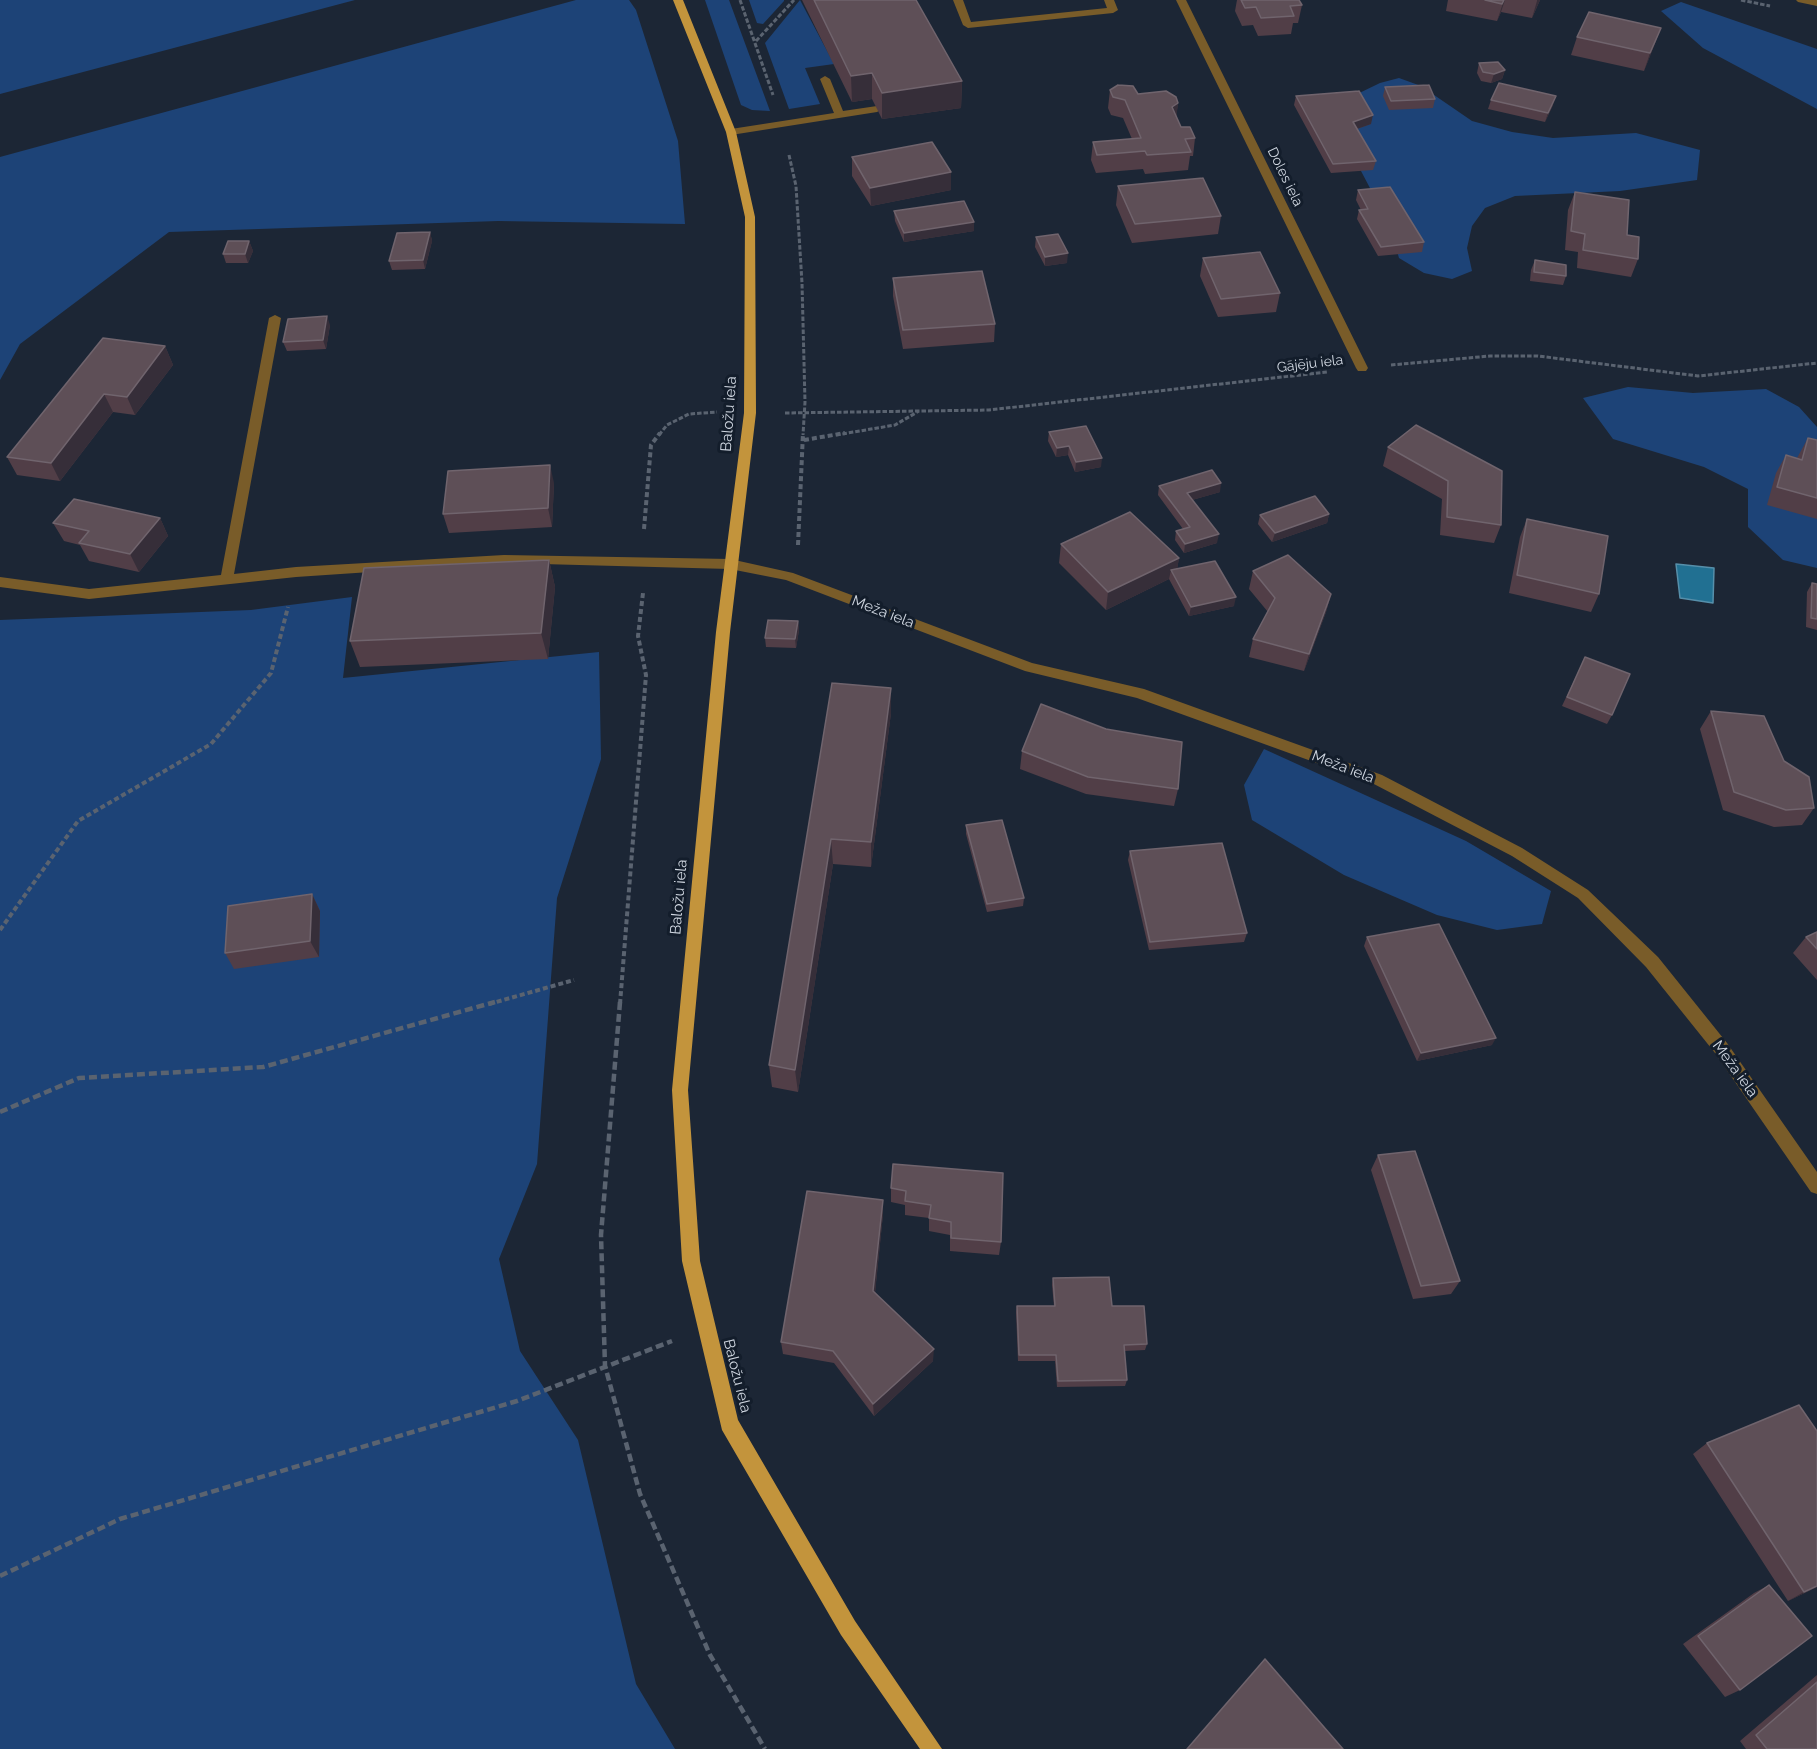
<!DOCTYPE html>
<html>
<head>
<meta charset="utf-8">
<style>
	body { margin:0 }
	canvas { display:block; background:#1c2635 }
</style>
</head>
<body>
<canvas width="1817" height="1749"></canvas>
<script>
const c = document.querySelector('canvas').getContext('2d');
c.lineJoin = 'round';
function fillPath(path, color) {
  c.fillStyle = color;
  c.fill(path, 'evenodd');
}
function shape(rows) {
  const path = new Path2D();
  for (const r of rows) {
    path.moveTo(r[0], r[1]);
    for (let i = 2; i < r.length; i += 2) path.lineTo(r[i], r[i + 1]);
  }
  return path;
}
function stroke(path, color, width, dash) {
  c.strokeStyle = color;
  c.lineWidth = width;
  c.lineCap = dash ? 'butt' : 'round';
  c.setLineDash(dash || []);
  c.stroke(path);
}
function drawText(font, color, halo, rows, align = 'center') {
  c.font = font + ' Raleway,sans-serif';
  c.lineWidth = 6;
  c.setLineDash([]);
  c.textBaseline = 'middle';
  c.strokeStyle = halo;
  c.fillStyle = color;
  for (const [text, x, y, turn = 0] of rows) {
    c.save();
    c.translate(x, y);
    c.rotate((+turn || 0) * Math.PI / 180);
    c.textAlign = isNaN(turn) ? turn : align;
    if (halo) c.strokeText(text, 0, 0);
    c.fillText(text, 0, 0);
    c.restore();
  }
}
fillPath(shape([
	[0,0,355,0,0,94],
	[576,0,629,0,636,10,678,141,685,224,498,221,169,232,20,344,0,380,0,157],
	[705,0,729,0,770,111,752,110,741,105],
	[749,0,784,0,784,1,763,24,757,23],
	[800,0,834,64,805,68,820,104,789,109,765,43],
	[1681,2,1817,49,1817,109,1703,48,1661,11],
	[1399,78,1421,86,1472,121,1512,132,1553,138,1636,133,1700,150,1697,180,1620,191,1515,196,1485,208,1472,226,1467,248,1472,271,1452,279,1424,273,1399,258,1390,226,1361,171,1349,98,1380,83],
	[1628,387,1693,393,1766,389,1799,407,1817,427,1817,568,1783,560,1748,527,1748,489,1704,467,1613,439,1583,398],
	[352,597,343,678,599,652,601,759,557,898,537,1164,499,1259,520,1351,578,1440,636,1684,675,1749,0,1749,0,620,251,610],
	[1264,749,1466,841,1551,891,1542,924,1497,930,1437,915,1344,875,1252,820,1244,785]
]), '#1d4377');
const water = shape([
	[1676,564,1714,568,1713,603,1680,598,1676,564]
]);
fillPath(water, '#217092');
stroke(water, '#568faa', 1.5);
stroke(shape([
	[740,0,773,95],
	[1741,0,1770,6],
	[756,41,794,0],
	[789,155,796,186,802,283,805,402,803,435],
	[1391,365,1490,356,1538,356,1698,376,1817,363],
	[785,413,989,410,1327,372],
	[659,435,667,425,689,414,717,412],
	[836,435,895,425,919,411]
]), '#5a6370', 3, [4.5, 2]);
stroke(shape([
	[804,440,845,433],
	[644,529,651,445,660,433],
	[798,545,803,433],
	[0,930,78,821,211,744,271,673,288,607],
	[489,1004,574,980],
	[620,1004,646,675,638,636,643,593]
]), '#5a6370', 4, [5, 3]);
stroke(shape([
	[620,1002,601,1235,605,1366,640,1494,710,1655,765,1749],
	[0,1112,79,1078,263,1067,495,1002],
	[0,1576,120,1519,517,1401,672,1341]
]), '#5a6370', 4.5, [8, 4]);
fillPath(shape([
	[953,0,963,0,971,22,1107,8,1104,0,1114,0,1118,10,1113,13,968,28,963,25,953,0],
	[1176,0,1186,0,1368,368,1366,371,1358,371,1356,368,1176,0],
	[1796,0,1817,0,1817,6,1798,2,1796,0],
	[825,76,830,79,843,111,877,106,882,109,877,112,731,135,726,132,731,129,834,113,820,79,825,76],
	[275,315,281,318,234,574,296,567,504,555,730,559,793,573,1032,663,1144,689,1382,775,1522,848,1588,890,1658,957,1727,1043,1817,1172,1817,1194,1811,1192,1715,1053,1646,967,1578,898,1512,856,1372,783,1137,698,1025,671,786,580,730,569,504,563,296,577,89,599,0,587,0,577,89,589,221,575,269,318,275,315]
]), '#795c29');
fillPath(shape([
	[673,0,683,0,736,132,755,217,756,413,730,632,688,1090,700,1261,738,1420,855,1621,942,1749,920,1749,841,1635,722,1430,682,1261,672,1090,716,632,744,413,745,217,726,132,673,0]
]), '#c3943c');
fillPath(shape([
	[802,0,918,0,916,0,962,81,961,108,882,119,872,99,852,102],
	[1237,0,1299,0,1302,5,1298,23,1293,23,1291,34,1258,36,1253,25,1242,26,1235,11],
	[1448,0,1540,0,1532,18,1501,12,1497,21,1446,11],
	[1661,28,1644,71,1571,55,1577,37],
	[1479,63,1505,70,1502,79,1491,83,1481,81,1477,73],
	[1385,87,1435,99,1433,108,1389,110,1383,96],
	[1110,90,1138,94,1178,103,1176,117,1181,127,1195,138,1193,156,1190,156,1188,170,1145,174,1143,169,1096,173,1091,160,1093,142,1132,139,1123,118,1111,115,1108,108],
	[1296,96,1371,124,1357,129,1376,161,1373,170,1331,173,1294,105],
	[1491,100,1553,105,1545,122,1488,109],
	[852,157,951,172,951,190,871,206,852,176],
	[1118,186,1221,216,1218,234,1132,243,1116,205],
	[1358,190,1424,242,1422,252,1378,256,1357,219,1359,210,1361,210,1356,200],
	[1575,192,1627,235,1638,259,1631,277,1577,268,1578,252,1565,250,1568,210],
	[894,211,974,231,904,242,895,221],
	[430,232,432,241,425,269,392,270,389,261],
	[1036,237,1067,263,1045,266,1035,247],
	[249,241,253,251,248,263,226,263,223,254],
	[1203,258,1280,293,1276,312,1218,317,1200,276],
	[1535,260,1566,276,1563,285,1530,281,1531,270],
	[893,278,995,324,994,342,903,349,893,296],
	[330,325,326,349,287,351,283,342],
	[165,346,173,365,135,415,113,412,60,481,17,475,7,457],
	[1416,425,1501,525,1494,543,1440,535,1442,499,1383,466,1388,447],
	[1049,432,1101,467,1075,472,1068,455,1056,457,1048,441],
	[1808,438,1817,440,1817,519,1767,505,1776,473,1786,455,1797,458],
	[554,483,552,527,449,533,443,514],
	[1159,486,1220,492,1192,500,1217,543,1184,553,1175,540,1176,531,1183,529,1158,495],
	[1329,514,1327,523,1272,542,1258,524,1260,515],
	[160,518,168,536,139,572,89,561,80,545,64,541,53,523],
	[1527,519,1599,594,1591,612,1509,593,1520,537],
	[1061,544,1179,558,1177,569,1234,606,1189,616,1169,579,1106,610,1059,563],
	[549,560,555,587,548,659,360,667,350,641],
	[1253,571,1331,594,1326,612,1304,671,1249,657,1253,639,1268,612,1249,589],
	[1812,583,1817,584,1817,630,1806,627,1807,592],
	[798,621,799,630,796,648,766,647,765,638],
	[1585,657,1612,715,1607,724,1562,706],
	[832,683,891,713,871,867,833,864,798,1092,772,1087,769,1065],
	[1711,711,1784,761,1814,808,1802,825,1774,827,1723,810,1700,729],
	[1022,751,1178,789,1174,806,1086,794,1020,769],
	[966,825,1024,898,1023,906,987,912,966,834],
	[1130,851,1247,933,1244,942,1149,950,1128,860],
	[312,894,320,911,319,957,234,969,225,953],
	[1817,932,1817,980,1793,953,1806,937],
	[1367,937,1492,1045,1417,1061,1364,946],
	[1378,1155,1460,1281,1451,1294,1413,1299,1371,1170],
	[893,1164,1001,1242,999,1255,950,1251,950,1235,929,1231,929,1218,905,1215,905,1205,891,1202,891,1188],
	[883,1214,875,1292,933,1361,874,1416,834,1363,783,1354,781,1342],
	[1053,1278,1112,1306,1147,1344,1145,1350,1124,1351,1127,1380,1125,1386,1057,1387,1055,1361,1018,1361,1016,1312,1017,1306,1054,1306,1052,1285],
	[1817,1431,1817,1587,1788,1601,1693,1454,1707,1443],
	[1769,1585,1740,1690,1725,1697,1683,1644,1754,1593],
	[1817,1675,1817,1749,1746,1749,1740,1741]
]), '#513e47');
fillPath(shape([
	[1504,0,1505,0,1501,12,1497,21],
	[1537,0,1540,0,1532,18,1537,1],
	[1661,28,1654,46,1644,71,1650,53],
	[1505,70,1502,79,1491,83,1494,74],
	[872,73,872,99,852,102,851,76],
	[962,81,961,108,882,119,882,93],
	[1556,96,1553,105,1545,122,1548,113],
	[1178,103,1176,121,1172,107],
	[1373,115,1371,124,1351,131,1353,122],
	[951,172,951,190,871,206,870,188],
	[974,222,974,231,904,242,904,233],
	[430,232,432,241,425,269,423,260],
	[249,241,253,251,248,263,245,254],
	[1068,253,1067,263,1045,266,1045,257],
	[327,316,330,325,326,349,323,340],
	[165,346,173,365,135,415,127,397],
	[104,394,113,412,60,481,51,463],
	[1069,446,1068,455,1056,457,1057,448],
	[1102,458,1101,467,1075,472,1076,462],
	[550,465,554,483,552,527,548,508],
	[1221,483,1220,492,1185,502,1187,493],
	[1329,514,1327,523,1272,542,1275,533],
	[160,518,168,536,139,572,130,554],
	[1219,534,1217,543,1184,553,1185,544],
	[1179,558,1176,576,1171,570,1169,579,1106,610,1108,592],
	[549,560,555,587,548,659,541,633],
	[1331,594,1326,612,1304,671,1309,654],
	[1236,597,1234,606,1189,616,1191,607],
	[798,621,799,630,796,648,795,639],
	[891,688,891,713,871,867,871,842],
	[831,839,833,864,798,1092,795,1070],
	[312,894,320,911,319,957,310,941],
	[1496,1038,1492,1045,1417,1061,1421,1053],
	[883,1200,883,1214,874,1304,873,1291],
	[934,1349,933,1361,874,1416,873,1404],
	[1817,1586,1817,1587,1788,1601,1804,1592]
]), '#362e39');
const building = shape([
	[814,0,916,0,962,81,882,93,872,73,851,76,814,0],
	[1241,0,1299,0,1302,5,1290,6,1294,16,1261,18,1256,7,1245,8,1241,0],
	[1485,0,1504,0,1502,4,1485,0],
	[1589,12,1661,28,1650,53,1577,37,1589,12],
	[1498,62,1505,70,1494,74,1483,72,1479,63,1498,62],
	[1499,83,1556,96,1548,113,1491,100,1499,83],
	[1118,85,1133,86,1138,94,1166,91,1176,97,1178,103,1172,107,1181,127,1190,127,1195,138,1185,139,1191,152,1147,155,1145,151,1097,155,1093,142,1141,138,1125,100,1113,97,1110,90,1118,85],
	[1429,85,1435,99,1391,101,1385,87,1429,85],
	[1359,91,1373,115,1353,122,1376,161,1333,164,1296,96,1359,91],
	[932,142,951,172,870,188,852,157,932,142],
	[1203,178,1221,216,1135,224,1118,186,1203,178],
	[1390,187,1424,242,1381,247,1359,210,1368,209,1358,190,1390,187],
	[1575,192,1629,200,1627,235,1639,237,1638,259,1583,250,1585,234,1571,231,1575,192],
	[964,201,974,222,904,233,894,211,964,201],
	[430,232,423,260,389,261,397,233,430,232],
	[1058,234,1068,253,1045,257,1036,237,1058,234],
	[228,241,249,241,245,254,223,254,228,241],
	[1260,252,1280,293,1221,299,1203,258,1260,252],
	[1535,260,1566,265,1566,276,1534,272,1535,260],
	[982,271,995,324,903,330,893,278,982,271],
	[327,316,323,340,283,342,288,319,327,316],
	[103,338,165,346,127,397,104,394,51,463,7,457,103,338],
	[1416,425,1502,471,1501,525,1447,517,1448,481,1388,447,1416,425],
	[1086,426,1102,458,1076,462,1069,446,1057,448,1049,432,1086,426],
	[1808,438,1817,440,1817,498,1777,487,1786,455,1802,460,1808,438],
	[550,465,548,508,443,514,448,471,550,465],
	[1212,470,1221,483,1187,493,1219,534,1185,544,1176,531,1190,527,1159,486,1212,470],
	[1315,496,1329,514,1275,533,1260,515,1315,496],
	[74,499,160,518,130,554,79,543,89,531,53,523,74,499],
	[1130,512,1179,558,1108,592,1061,544,1130,512],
	[1527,519,1608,536,1599,594,1517,575,1527,519],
	[1288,555,1331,594,1309,654,1253,639,1275,598,1253,571,1288,555],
	[549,560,541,633,350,641,364,568,549,560],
	[1215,561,1236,597,1191,607,1171,570,1215,561],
	[1812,583,1817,584,1817,619,1811,618,1812,583],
	[768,620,798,621,795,639,765,638,768,620],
	[1585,657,1630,674,1612,715,1567,697,1585,657],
	[832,683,891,688,871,842,831,839,795,1070,769,1065,832,683],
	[1041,704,1106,729,1182,742,1178,789,1088,777,1022,751,1041,704],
	[1711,711,1764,716,1784,761,1809,777,1814,808,1786,810,1734,792,1711,711],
	[1002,820,1024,898,987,904,966,825,1002,820],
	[1222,843,1247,933,1150,942,1130,851,1222,843],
	[312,894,310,941,225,953,228,906,312,894],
	[1439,924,1496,1038,1421,1053,1367,937,1439,924],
	[1817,932,1817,949,1806,937,1817,932],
	[1415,1151,1460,1281,1421,1286,1378,1155,1415,1151],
	[893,1164,1003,1173,1001,1242,951,1238,951,1222,929,1218,931,1205,905,1201,906,1191,891,1188,893,1164],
	[807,1191,883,1200,873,1291,934,1349,873,1404,833,1351,781,1342,807,1191],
	[1109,1277,1112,1306,1144,1306,1147,1344,1124,1345,1127,1380,1058,1381,1056,1355,1019,1355,1017,1306,1055,1306,1053,1278,1109,1277],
	[1799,1405,1817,1431,1817,1586,1804,1592,1707,1443,1799,1405],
	[1769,1585,1812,1636,1740,1690,1698,1636,1769,1585],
	[1265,1659,1343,1749,1187,1749,1265,1659],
	[1817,1682,1817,1749,1767,1749,1756,1735,1817,1682]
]);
fillPath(building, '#5e4f57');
stroke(building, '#70646d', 1.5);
drawText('14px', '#d0d7e1', '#131d2b', [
	["Doles iela",1285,177,64],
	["Gājēju iela",1310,364,-7]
]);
drawText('15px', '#d0d7e1', '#131d2b', [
	["Baložu iela",729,414,-86],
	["Meža iela",883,612,21],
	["Meža iela",1343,767,21],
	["Baložu iela",679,897,-85],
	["Meža iela",1735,1069,54],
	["Baložu iela",737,1376,76]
]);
</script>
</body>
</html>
